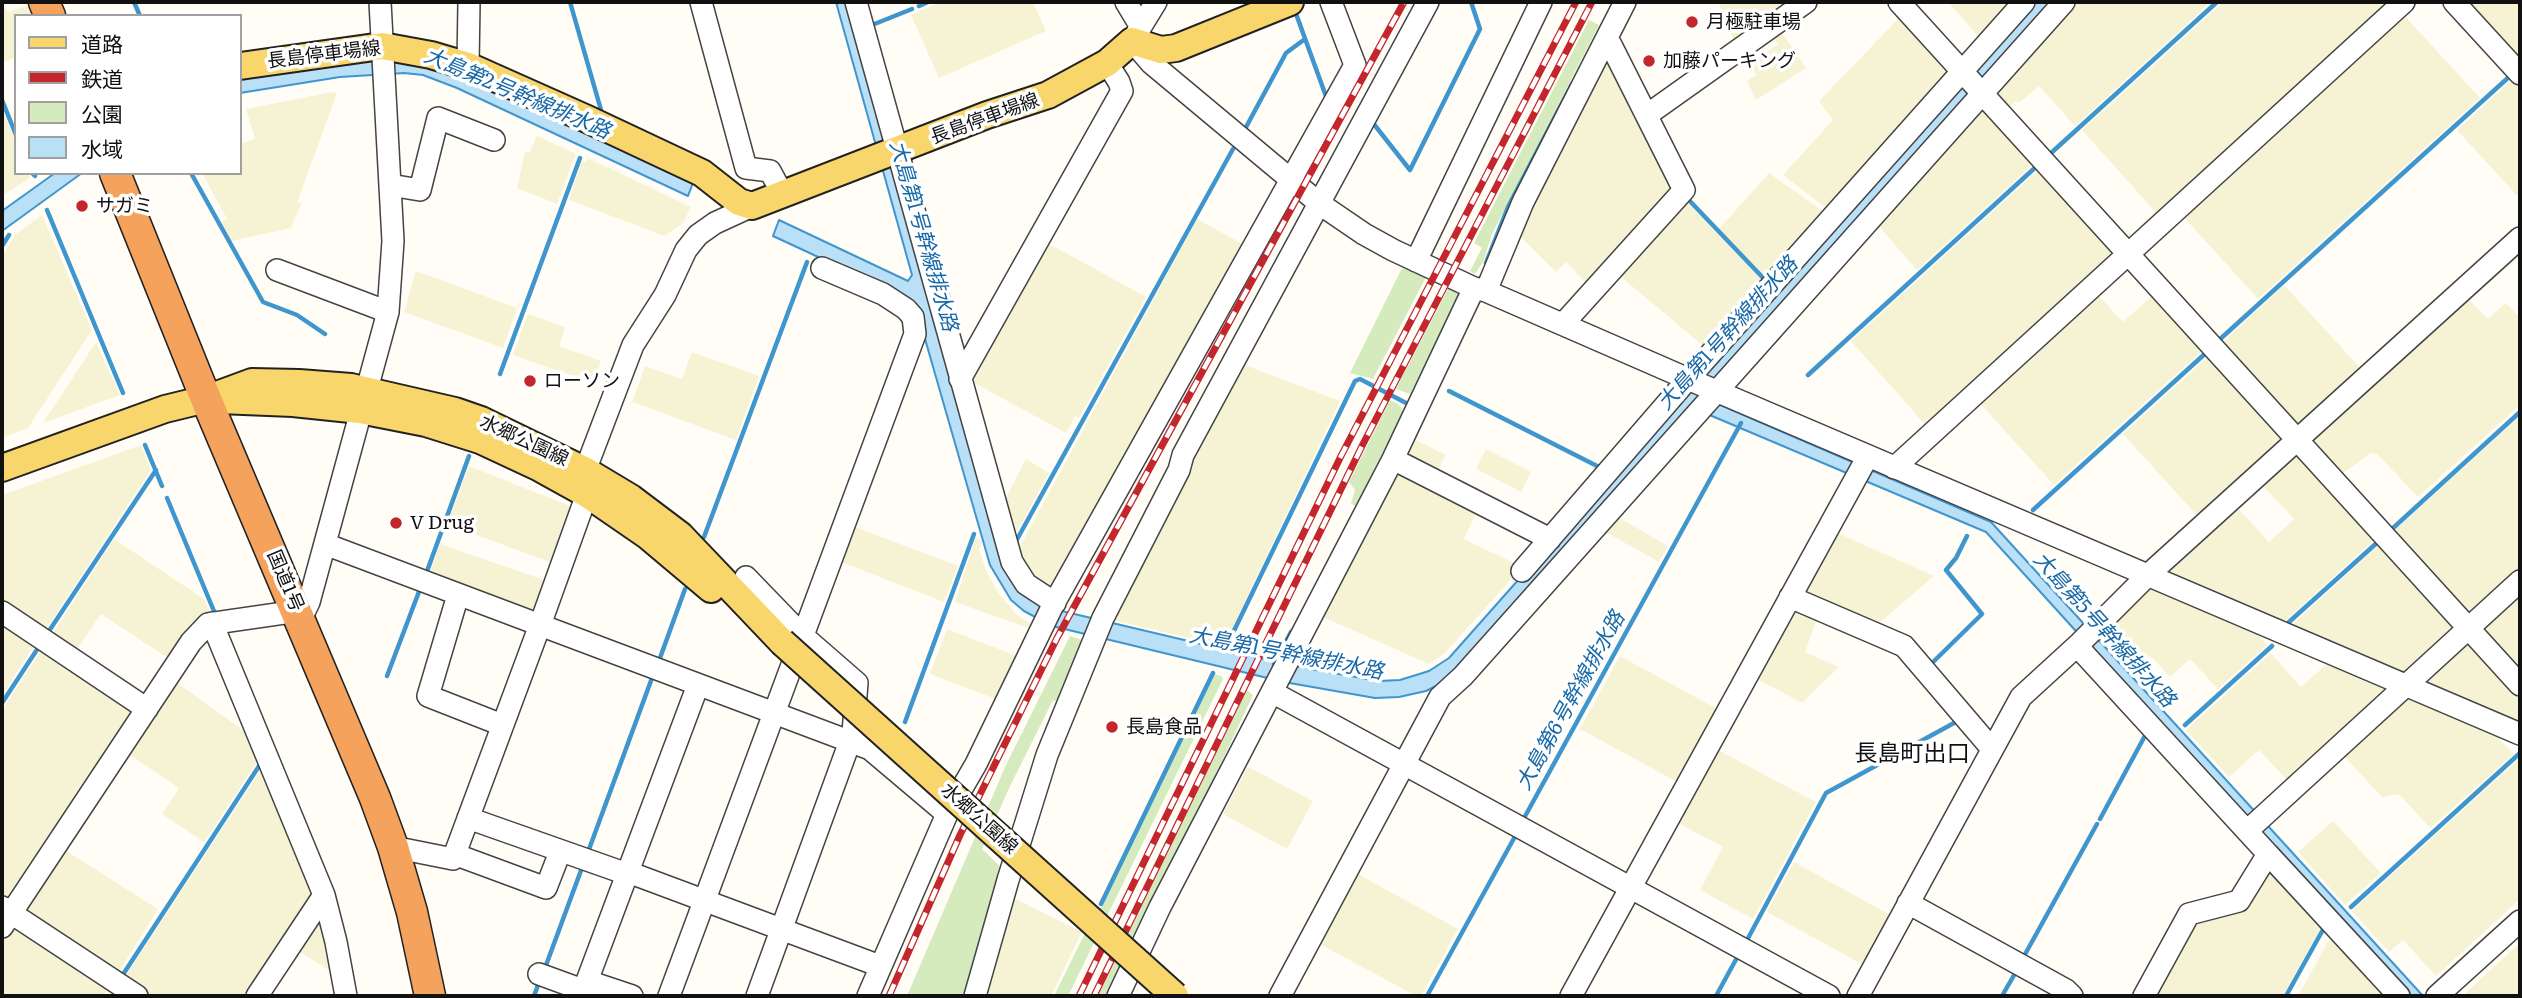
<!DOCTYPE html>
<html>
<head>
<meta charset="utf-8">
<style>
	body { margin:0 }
	#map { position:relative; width:2522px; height:998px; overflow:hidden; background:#fffdf5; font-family:Literata,"Noto Sans JP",serif }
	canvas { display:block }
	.frame { position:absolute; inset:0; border:4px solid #111; pointer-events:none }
	.legend { position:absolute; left:14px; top:14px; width:228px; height:161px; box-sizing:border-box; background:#fff; border:2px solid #a0a0a0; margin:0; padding:9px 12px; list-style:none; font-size:21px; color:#111 }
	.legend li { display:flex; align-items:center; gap:14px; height:35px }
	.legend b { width:35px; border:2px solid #a0a0a0 }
</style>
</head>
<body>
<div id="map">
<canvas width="2522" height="998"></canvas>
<div class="frame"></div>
<ul class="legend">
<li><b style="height:9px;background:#f9d66b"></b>道路</li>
<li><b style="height:9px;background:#c4262e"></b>鉄道</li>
<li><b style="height:19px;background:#d5ebbd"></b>公園</li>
<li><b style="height:19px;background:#b9e0f7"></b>水域</li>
</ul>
</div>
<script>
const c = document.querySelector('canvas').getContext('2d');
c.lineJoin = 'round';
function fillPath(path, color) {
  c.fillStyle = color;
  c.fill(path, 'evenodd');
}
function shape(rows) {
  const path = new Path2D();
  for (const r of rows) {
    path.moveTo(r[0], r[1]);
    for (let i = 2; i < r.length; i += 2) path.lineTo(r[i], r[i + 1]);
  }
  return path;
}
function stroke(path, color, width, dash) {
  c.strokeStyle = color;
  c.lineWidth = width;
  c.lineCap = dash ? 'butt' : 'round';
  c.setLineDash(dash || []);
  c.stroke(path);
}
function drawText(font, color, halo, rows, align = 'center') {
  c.font = font + ' Literata,"Noto Sans JP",serif';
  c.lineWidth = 7;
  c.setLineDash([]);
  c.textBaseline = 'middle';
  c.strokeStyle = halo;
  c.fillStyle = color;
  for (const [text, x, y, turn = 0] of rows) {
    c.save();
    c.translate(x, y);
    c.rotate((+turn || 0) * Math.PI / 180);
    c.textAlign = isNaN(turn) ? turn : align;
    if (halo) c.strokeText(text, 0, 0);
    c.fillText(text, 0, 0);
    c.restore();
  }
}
fillPath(shape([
	[2,2,8,12,29,5,33,16,16,16,16,57,2,63],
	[941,2,1033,2,1046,31,939,78,911,15],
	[1718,2,1792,2,1735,43],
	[1948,2,2013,2,1981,40],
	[2072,2,2211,2,2075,126,2039,86,2019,103,2016,101,2008,108,1993,91],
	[2223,2,2397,2,2160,217,2082,130],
	[2462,2,2520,2,2520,61],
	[2401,12,2480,98,2258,299,2180,213],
	[1902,15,1952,74,1831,212,1783,175,1833,120,1819,101],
	[1778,27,1806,68,1756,100,1747,81,1756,75,1750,64,1778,44,1770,32],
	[1605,54,1677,191,1591,288,1566,262,1556,272,1519,235],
	[2514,78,2520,84,2520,199,2457,130],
	[332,92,337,93,297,203,302,202,291,228,231,241,221,222,227,219,202,173,240,173,240,144,255,139,246,109],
	[1980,105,2038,160,1917,270,1876,223],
	[2,109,16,143,16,173,28,173,30,178,2,196],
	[537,136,576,154,557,204,517,188,525,152,529,153],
	[588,158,691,207,683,223,664,236,569,200,582,161,586,162],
	[2044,165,2118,250,1928,428,1851,341],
	[1769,173,1827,214,1768,281,1719,229],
	[1683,198,1766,284,1707,349,1621,277,1622,266],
	[42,215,92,330,28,428,2,438,2,256,16,234],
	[1197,219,1248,247,1054,596,1041,588,1016,554],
	[1044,241,1146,297,1079,418,1075,416,1066,433,967,379],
	[416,271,517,308,503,348,404,312],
	[2284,285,2364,372,2299,432,2221,344],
	[2095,292,2123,322,2155,293,2205,348,2054,485,1976,399],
	[2467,297,2488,319,2506,303,2520,318,2520,405,2418,497,2377,454,2371,453,2339,476,2308,443],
	[528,314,565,327,559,346,601,361,593,383,513,355],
	[96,342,120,395,43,423],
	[692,352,759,376,736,440,632,402,645,366,682,379],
	[2211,354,2288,437,2202,521,2123,434],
	[1237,362,1340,401,1224,646,1108,619],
	[2520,416,2520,575,2469,617,2392,533],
	[1408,436,1446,455,1435,476,1401,450],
	[141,445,151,470,43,634,2,607,2,495],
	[1486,449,1531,472,1521,492,1476,469],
	[2297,451,2377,537,2283,623,2168,574,2167,569,2237,507,2269,542,2294,519,2261,484],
	[1026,459,1049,473,1012,540,1001,508],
	[469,466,577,509,555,564,447,524],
	[1395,470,1479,506,1464,539,1522,567,1445,653,1429,664,1318,615],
	[1613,514,1668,546,1659,562,1600,529],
	[850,525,958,566,944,602,836,560],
	[1833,531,1934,576,1875,627,1797,594],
	[976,537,982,542,979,550,987,573,999,594,1017,615,1036,628,1034,630,955,602],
	[114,539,204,599,210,614,177,654,165,656,101,614,73,655,49,639],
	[2382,542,2459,628,2407,677,2291,626],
	[440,544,550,582,532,616,428,578],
	[2151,585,2253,629,2267,645,2218,689,2190,659,2170,677,2150,655,2140,664,2107,630],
	[2520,589,2520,674,2481,632],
	[1789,608,1818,615,1805,652,1839,667,1802,703,1751,676],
	[2,617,38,640,2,695],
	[947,629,1022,658,1001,701,930,674],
	[2467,639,2520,695,2520,724,2420,681],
	[45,645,142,708,11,907,2,901,2,710],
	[2271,653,2301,687,2329,662,2391,690,2290,783,2259,750,2229,777,2186,730],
	[1620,656,1721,711,1681,784,1580,729],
	[172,679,255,739,261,756,204,842,162,814,179,788,124,751],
	[2405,694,2490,730,2514,754,2430,828,2399,794,2382,797,2340,752],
	[1716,749,1816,802,1753,919,1700,890,1723,847,1676,822],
	[2520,758,2520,899,2436,976,2403,940,2389,952,2352,911],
	[1248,767,1313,801,1287,849,1223,814],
	[262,768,316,891,252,996,147,996,123,980],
	[2333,821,2381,873,2345,905,2298,852],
	[60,847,158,909,117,975,18,913],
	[1794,862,1894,917,1867,967,1767,912],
	[2270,863,2324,922,2283,996,2151,996,2194,919,2242,906],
	[1354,872,1458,929,1421,996,1416,996,1316,942],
	[1007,895,1082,932,1051,996,982,996],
	[319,912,335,974,295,949],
	[14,920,111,984,103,996,2,996,2,938],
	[2337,937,2393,996,2298,996,2330,938],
	[2520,943,2520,996,2462,996]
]), '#f6f3d4');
fillPath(shape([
	[1589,20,1599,25,1492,234,1483,262,1475,274,1470,271,1482,248,1474,243],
	[1402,268,1426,277,1373,379,1350,373],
	[1449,287,1459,294,1410,394,1396,389],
	[1390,400,1398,404,1403,411,1356,506,1351,504,1355,490,1349,482],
	[1070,636,1089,642,1064,705,1053,700,1011,784,982,849,1005,871,973,996,907,996,1006,765],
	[1214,674,1221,676,1223,679,1068,996,1054,996,1082,939,1101,908],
	[1247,690,1253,695,1112,996,1098,996]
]), '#d5ebbd');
const water = shape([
	[836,2,848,2,1009,568,1049,608,1294,666,1379,681,1400,680,1429,671,1449,658,1706,368,1713,365,2035,2,2053,2,1702,397,1991,522,2423,996,2407,996,1986,532,1693,408,1448,680,1426,691,1399,697,1375,698,1284,682,1052,626,1024,611,1011,600,990,565,921,325,900,295,773,236,779,220,908,281,912,275,836,2],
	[422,59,694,180,688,196,457,88,423,75,404,73,340,77,240,93,240,77,342,60,422,59],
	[55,173,82,173,2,231,2,211,55,173]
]);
fillPath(water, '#b9e0f7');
stroke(water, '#3f96cf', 2);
stroke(shape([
	[134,2,140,16],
	[570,2,601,110],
	[919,6,928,2],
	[1295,11,1327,99],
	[872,25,912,9],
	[2,100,16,135],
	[1373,123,1410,170,1480,29,1471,2],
	[1245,129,1286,53,1305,39],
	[2050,154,2217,2],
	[32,173,35,176],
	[191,173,263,302,297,315,325,334],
	[1686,197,1766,281],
	[47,210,123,393],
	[2,246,9,235],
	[1486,263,1508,207,1572,84],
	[2218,341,2510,76],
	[500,374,580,158],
	[1808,375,2038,165],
	[1449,391,1601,468],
	[145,445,162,486],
	[167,498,216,616],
	[2033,510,2208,351],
	[2392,529,2520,412],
	[704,537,807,262],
	[1015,543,1233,149],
	[426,574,469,456],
	[2289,622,2380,540],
	[47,634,156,470],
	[1229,641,1355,381,1360,379,1408,404],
	[660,658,685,589],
	[1274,664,1291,632],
	[1930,665,1982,614,1946,570,1956,558,1967,536],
	[387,676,420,589],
	[2,703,40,645],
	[905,722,974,534],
	[2185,725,2272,646],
	[2100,819,2147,732],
	[1523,820,1741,423],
	[588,852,652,678],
	[1101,904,1213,673],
	[2351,907,2520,753],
	[1746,942,1826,793,1954,723,1957,718],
	[2023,958,2097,824],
	[545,968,583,865],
	[122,976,261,763],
	[534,996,538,985],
	[1427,996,1518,831],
	[1716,996,1739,954],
	[2002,996,2017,970],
	[2286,996,2325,926]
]), '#3f96cf', 4.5);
const minor = shape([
	[701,2,746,168,770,171,783,195],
	[856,2,1012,562,1026,584,1055,603],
	[1126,2,1141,27],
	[1156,2,1132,41,1151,63,1320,204,1364,234,1393,250,1474,288,1486,291,1688,379,2520,734],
	[1899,2,2520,685],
	[2454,2,2520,74],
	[468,66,469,2],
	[1647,115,1806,2],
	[390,185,420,190,438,118,494,140],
	[1416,261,1541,2],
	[277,270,388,312],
	[1486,291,1523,202,1625,2],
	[1563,324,1684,190,1611,45,1606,40],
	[960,379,1122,91,1119,82,1107,63],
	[1393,459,1550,539],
	[1894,468,2404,2],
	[580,484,633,345,665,295,686,250,698,235,715,223,752,206],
	[587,494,540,625,870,749,947,814,868,996],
	[325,544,540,625,453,859,393,847],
	[1522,571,1688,379,2024,2],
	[746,577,803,636,857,683,853,733,757,996],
	[458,595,428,696,502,725],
	[1790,597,1904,646,1992,749],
	[2,612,147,709],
	[301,619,309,602,388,312,393,241,380,2],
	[212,623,324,895,336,942,346,996],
	[2077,646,2268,854,2239,901,2189,914,2144,996],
	[1272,692,1829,996],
	[947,814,976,764,1052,607,1355,65,1331,2],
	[468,818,627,874],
	[2247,831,2520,581],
	[454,854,546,888,560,852],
	[2268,854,2399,996],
	[628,872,880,966],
	[1908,903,2066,990,2072,996],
	[2,907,137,996],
	[2,927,191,642,208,624,298,611],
	[539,974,583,990,587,981],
	[257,996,324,895],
	[632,996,587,981,698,685],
	[669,996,915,334,913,317,906,309,883,294,822,268],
	[975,996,1008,880,1047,755,1103,618,1179,470,1183,455,1428,2],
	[1118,996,1160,907,1393,459,1474,288],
	[1280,996,1440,697,1463,676,2064,2],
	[1571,996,1868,456],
	[1858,996,2021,697,2080,643,2148,575,2520,238],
	[2437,996,2520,921]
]);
const major = shape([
	[240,66,382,46,431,55,468,66,587,119,702,173,739,202,752,206,987,115,1048,95,1107,63,1132,41,1161,50,1176,48,1290,2],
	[219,400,293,403,360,410,426,423,480,440,540,468,587,494,648,536,711,589],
	[2,468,165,409,206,399,252,382,299,383,351,387,368,391,455,411,481,420,586,471,631,498,680,535,782,642]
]);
const highway = shape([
	[44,2,50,16],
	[115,173,206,399,375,798,393,847,412,912,430,996]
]);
stroke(minor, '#444', 24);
stroke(major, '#222', 30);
stroke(highway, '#222', 33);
stroke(minor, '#fff', 21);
stroke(major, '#f9d66b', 26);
stroke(highway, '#f5a25d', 30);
const rail = shape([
	[889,996,960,835,1057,638,1404,2],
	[1079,996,1341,456,1576,2],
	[1094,996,1362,446,1592,2]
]);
stroke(rail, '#c4262e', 7);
stroke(rail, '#fff', 4.5, [13]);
const majorBridge = shape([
	[782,642,1175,996]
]);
stroke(majorBridge, '#222', 30, []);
stroke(majorBridge, '#f9d66b', 26);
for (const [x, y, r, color] of [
	[1692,22,7,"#c4262e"],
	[1649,61,7,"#c4262e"],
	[82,206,7,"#c4262e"],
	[530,381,7,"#c4262e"],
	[396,523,7,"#c4262e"],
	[1112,727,7,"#c4262e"]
]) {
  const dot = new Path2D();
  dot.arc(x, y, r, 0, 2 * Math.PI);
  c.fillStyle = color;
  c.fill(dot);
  stroke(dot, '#fff', 2.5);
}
drawText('19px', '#111', '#fff', [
	["月極駐車場",1706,22],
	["加藤パーキング",1663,61],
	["サガミ",96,206],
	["ローソン",544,381],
	["V Drug",410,523],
	["長島食品",1126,727]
], 'left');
drawText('19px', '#111', '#fff', [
	["長島停車場線",324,55,-7],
	["長島停車場線",985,119,-20],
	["水郷公園線",524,441,25],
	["国道1号",285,581,67],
	["水郷公園線",979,819,42]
]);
drawText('italic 21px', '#1768a6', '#fff', [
	["大島第2号幹線排水路",517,94,23],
	["大島第1号幹線排水路",923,236,74],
	["大島第1号幹線排水路",1728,334,-48],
	["大島第5号幹線排水路",2104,630,48],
	["大島第1号幹線排水路",1286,654,11],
	["大島第6号幹線排水路",1571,701,-61]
]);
drawText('23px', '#111', '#fff', [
	["長島町出口",1912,754]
]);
</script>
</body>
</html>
